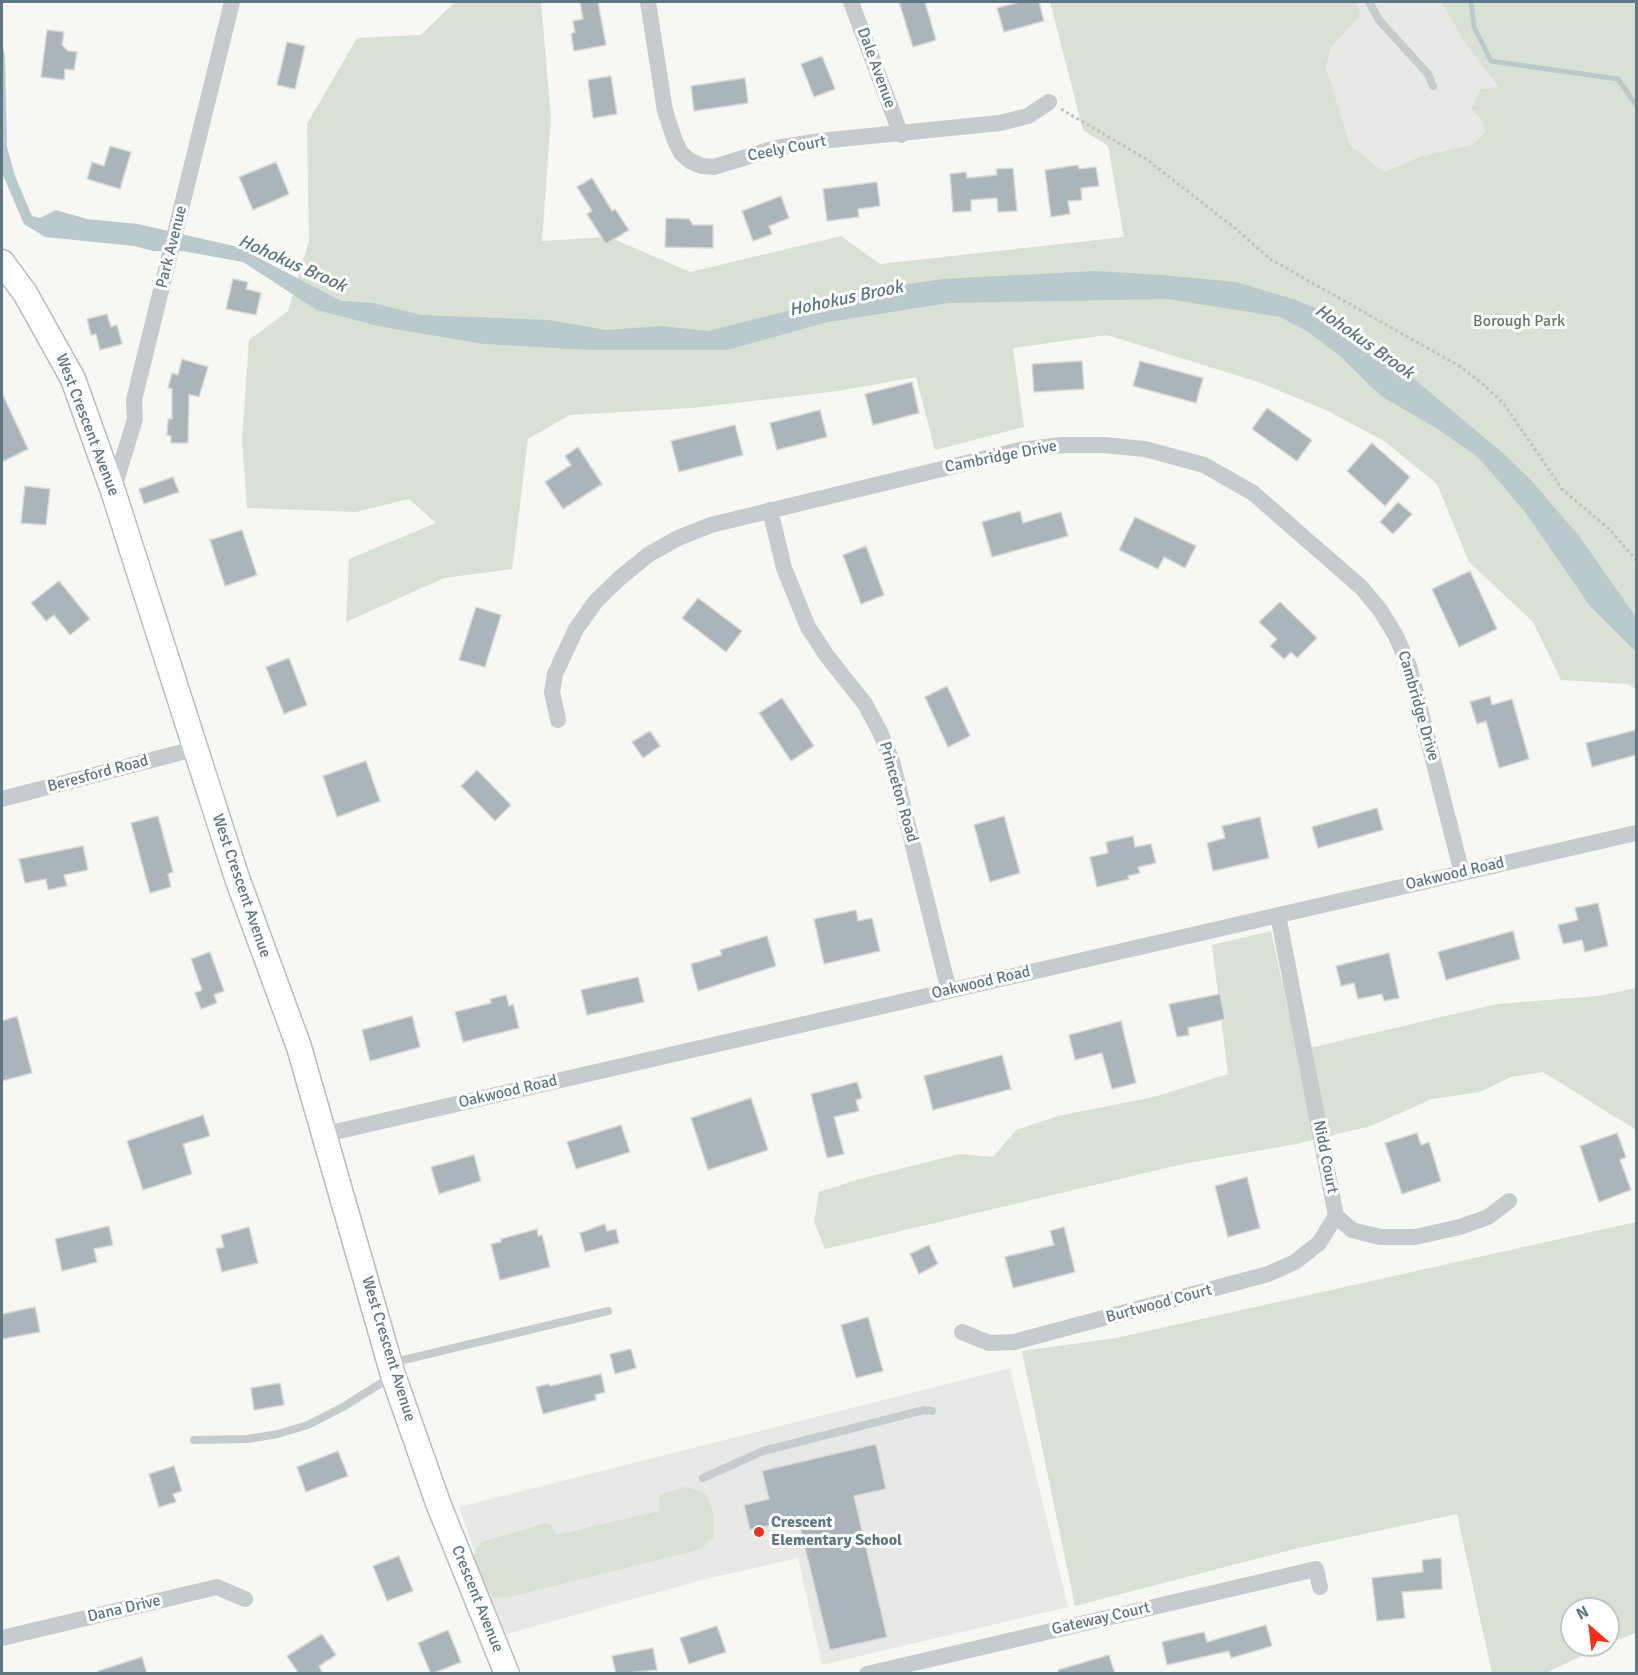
<!DOCTYPE html>
<html>
<head>
<meta charset="utf-8">
<style>
	body { margin:0 }
	#map { position:relative; width:1638px; height:1675px; overflow:hidden; background:#f7f7f3; font-family:Signika,sans-serif }
	canvas { display:block }
	.frame { position:absolute; inset:0; border:3px solid #5f7782; pointer-events:none }
	.north { position:absolute; left:1560px; top:1597px; width:60px; height:60px; box-sizing:border-box; background:#fff; border:2px solid #bfc9cd; border-radius:50%; rotate:332deg; font-size:16px; font-weight:700; line-height:24px; text-align:center; color:#5f7782 }
	.north::after { content:''; display:block; margin:auto; width:21px; height:27px; background:#f43016; clip-path:polygon(50% 0,100% 100%,50% 72%,0 100%) }
</style>
</head>
<body>
<div id="map">
<canvas width="1638" height="1675"></canvas>
<div class="frame"></div>
<div class="north">N</div>
</div>
<script>
const c = document.querySelector('canvas').getContext('2d');
c.lineJoin = 'round';
function fillPath(path, color) {
  c.fillStyle = color;
  c.fill(path, 'evenodd');
}
function shape(rows) {
  const path = new Path2D();
  for (const r of rows) {
    path.moveTo(r[0], r[1]);
    for (let i = 2; i < r.length; i += 2) path.lineTo(r[i], r[i + 1]);
  }
  return path;
}
function stroke(path, color, width, dash) {
  c.strokeStyle = color;
  c.lineWidth = width;
  c.lineCap = dash ? 'butt' : 'round';
  c.setLineDash(dash || []);
  c.stroke(path);
}
function drawText(font, color, halo, rows, align = 'center') {
  c.font = font + ' Signika,sans-serif';
  c.lineWidth = 6;
  c.setLineDash([]);
  c.textBaseline = 'middle';
  c.strokeStyle = halo;
  c.fillStyle = color;
  for (const [text, x, y, turn = 0] of rows) {
    c.save();
    c.translate(x, y);
    c.rotate((+turn || 0) * Math.PI / 180);
    c.textAlign = isNaN(turn) ? turn : align;
    if (halo) c.strokeText(text, 0, 0);
    c.fillText(text, 0, 0);
    c.restore();
  }
}
fillPath(shape([
	[1356,2,1441,2,1466,44,1500,87,1480,89,1471,109,1481,119,1486,132,1474,144,1419,157,1384,172,1350,145,1326,67,1331,48,1360,14],
	[1010,1368,1068,1607,822,1665,798,1558,702,1580,503,1635,459,1507]
]), '#e8e8e7');
fillPath(shape([
	[455,2,541,2,551,117,542,241,609,237,690,272,841,236,880,264,1124,237,1108,146,1083,130,1050,2,1356,2,1361,14,1331,48,1326,67,1350,145,1384,172,1419,157,1474,144,1485,132,1481,119,1471,109,1480,89,1499,87,1466,44,1441,2,1636,2,1636,689,1627,684,1561,680,1533,622,1469,562,1437,484,1384,441,1326,410,1258,382,1107,335,1013,348,1024,427,935,450,916,377,838,391,692,408,570,415,528,439,512,569,444,578,346,622,349,559,436,523,409,499,356,512,247,508,242,439,249,340,288,311,309,241,307,124,357,38,421,35],
	[1271,931,1297,1051,1497,1004,1598,996,1636,988,1636,1130,1543,1072,1511,1077,1480,1092,1432,1099,1371,1126,1296,1144,1183,1164,825,1249,814,1222,819,1192,863,1178,959,1154,993,1157,1016,1130,1058,1116,1154,1097,1228,1074,1212,945],
	[1636,1222,1636,1633,1608,1643,1608,1609,1572,1609,1572,1645,1604,1645,1546,1673,1492,1673,1457,1514,1298,1548,1075,1606,1022,1351,1116,1338],
	[686,1487,701,1491,707,1496,714,1514,714,1537,701,1549,505,1598,494,1597,486,1590,472,1561,476,1548,484,1541,546,1523,551,1524,556,1535,659,1511,660,1494]
]), '#d9e0d4');
fillPath(shape([
	[2,41,5,56,7,147,15,176,32,216,40,218,56,210,87,219,138,224,238,247,341,301,373,303,421,315,550,320,606,330,661,326,708,331,874,289,943,279,1096,271,1161,275,1236,282,1296,300,1344,320,1505,455,1530,479,1579,536,1636,617,1636,652,1590,606,1525,512,1478,457,1439,430,1381,396,1341,357,1307,331,1280,317,1168,299,949,303,828,322,727,350,592,350,483,344,378,326,317,310,243,262,183,251,153,251,134,246,45,237,24,224,2,173]
]), '#bacacc');
stroke(shape([
	[1471,2,1474,27,1491,61,1618,79,1636,105]
]), '#bacacc', 5);
const building = shape([
	[580,2,598,2,606,45,574,51,571,34,575,32,573,21,583,19,580,2],
	[899,2,925,2,936,40,913,47,899,2],
	[1020,2,1039,2,1044,21,1004,32,997,8,1020,2],
	[47,30,64,32,62,45,68,51,77,52,74,70,65,69,64,80,41,77,47,30],
	[287,42,305,46,295,89,277,85,287,42],
	[822,56,835,89,814,97,801,64,822,56],
	[611,76,617,114,593,118,588,80,611,76],
	[745,78,748,103,694,111,691,86,745,78],
	[110,146,131,152,120,189,87,179,92,162,104,166,110,146],
	[276,162,289,194,253,210,239,177,276,162],
	[1078,165,1079,169,1096,167,1099,186,1081,188,1082,200,1068,201,1070,214,1051,217,1045,170,1078,165],
	[1013,168,1017,211,998,212,997,198,971,200,971,211,953,212,950,174,966,172,967,178,997,175,996,169,1013,168],
	[592,178,612,211,615,209,629,230,606,244,587,214,592,211,577,187,592,178],
	[877,182,880,206,858,209,859,217,827,221,823,189,877,182],
	[781,196,789,218,769,226,772,234,753,241,742,211,781,196],
	[666,218,689,219,693,225,713,225,713,248,665,247,666,218],
	[233,279,248,282,246,289,261,293,256,315,226,309,233,279],
	[107,314,111,327,117,325,122,344,100,350,96,334,91,335,87,319,107,314],
	[182,359,208,367,199,397,189,394,188,443,171,443,171,436,167,435,168,419,172,419,172,389,168,388,172,373,178,375,182,359],
	[1082,361,1084,389,1034,392,1032,364,1082,361],
	[1140,361,1203,378,1196,403,1133,386,1140,361],
	[912,382,919,413,873,425,865,394,912,382],
	[2,393,28,449,2,462,2,393],
	[1267,408,1312,440,1297,461,1252,429,1267,408],
	[820,410,827,437,777,450,770,423,820,410],
	[735,425,743,455,679,472,671,441,735,425],
	[1372,443,1410,477,1385,506,1347,471,1372,443],
	[578,447,602,484,563,509,545,482,571,465,565,456,578,447],
	[173,477,179,492,144,504,139,489,173,477],
	[25,486,50,489,46,525,21,523,25,486],
	[1398,502,1412,514,1393,534,1380,522,1398,502],
	[1020,511,1023,523,1061,512,1068,536,992,557,982,522,1020,511],
	[1135,517,1196,546,1185,568,1164,557,1158,569,1119,550,1135,517],
	[242,530,257,575,225,586,210,540,242,530],
	[866,546,884,595,861,604,843,555,866,546],
	[1470,571,1497,629,1459,647,1432,589,1470,571],
	[59,581,90,619,70,635,54,615,46,621,31,603,59,581],
	[698,598,742,631,726,652,682,618,698,598],
	[1280,602,1317,638,1297,658,1291,652,1284,659,1270,646,1277,639,1259,622,1280,602],
	[476,607,501,615,485,667,459,660,476,607],
	[289,658,307,705,284,714,266,667,289,658],
	[947,686,970,736,948,747,925,697,947,686],
	[1490,696,1492,705,1512,699,1529,759,1499,768,1486,721,1477,724,1470,702,1490,696],
	[782,698,814,746,791,761,759,713,782,698],
	[1636,730,1636,755,1592,767,1586,743,1636,730],
	[650,731,660,746,643,758,632,742,650,731],
	[366,761,380,801,337,817,323,776,366,761],
	[477,770,511,805,495,821,461,786,477,770],
	[1377,808,1383,830,1318,848,1312,827,1377,808],
	[158,816,173,872,168,874,171,887,150,893,131,823,158,816],
	[1004,816,1020,873,990,882,974,825,1004,816],
	[1260,817,1269,858,1213,871,1207,843,1225,838,1222,826,1260,817],
	[1133,836,1135,847,1151,844,1156,863,1138,867,1140,873,1128,876,1129,879,1097,887,1090,857,1108,853,1106,842,1133,836],
	[83,846,88,870,64,875,67,886,48,890,46,879,25,883,19,859,83,846],
	[1598,903,1608,946,1585,952,1582,940,1563,944,1558,925,1578,920,1575,908,1598,903],
	[856,910,858,921,872,918,880,951,824,964,814,919,856,910],
	[1513,931,1520,959,1446,980,1438,952,1513,931],
	[767,936,776,966,698,991,691,964,722,955,720,950,767,936],
	[210,952,224,991,214,995,217,1003,201,1009,195,993,202,990,191,959,210,952],
	[1389,953,1399,998,1384,1001,1382,994,1358,999,1354,983,1341,986,1336,966,1389,953],
	[638,977,644,1002,587,1015,581,990,638,977],
	[1220,994,1225,1019,1188,1028,1189,1035,1177,1037,1169,1004,1220,994],
	[506,995,509,1006,513,1004,519,1028,463,1042,455,1012,491,1003,490,999,506,995],
	[17,1016,32,1073,2,1081,2,1021,17,1016],
	[412,1016,420,1047,370,1061,362,1030,412,1016],
	[1121,1021,1136,1083,1112,1089,1102,1053,1075,1060,1069,1035,1121,1021],
	[1002,1055,1011,1089,933,1110,924,1076,1002,1055],
	[857,1082,862,1098,856,1100,859,1111,834,1117,844,1154,827,1158,811,1094,857,1082],
	[751,1098,768,1150,708,1170,691,1118,751,1098],
	[203,1115,210,1136,183,1144,192,1174,143,1190,127,1141,203,1115],
	[621,1125,630,1152,576,1169,567,1142,621,1125],
	[1417,1133,1421,1145,1429,1142,1441,1181,1402,1194,1385,1143,1417,1133],
	[1617,1133,1626,1157,1620,1160,1631,1190,1599,1202,1580,1146,1617,1133],
	[474,1155,481,1181,439,1194,431,1167,474,1155],
	[1247,1177,1260,1228,1228,1237,1215,1186,1247,1177],
	[605,1224,607,1231,616,1229,619,1243,585,1252,580,1233,605,1224],
	[109,1226,113,1245,94,1249,97,1262,62,1271,55,1239,109,1226],
	[249,1227,258,1263,222,1272,216,1249,224,1247,221,1235,249,1227],
	[1064,1227,1075,1272,1013,1288,1005,1257,1054,1245,1050,1231,1064,1227],
	[537,1229,538,1236,542,1235,550,1267,500,1280,491,1244,501,1242,501,1239,537,1229],
	[929,1245,938,1264,919,1274,910,1254,929,1245],
	[35,1307,40,1332,2,1339,2,1314,35,1307],
	[868,1317,883,1371,856,1378,841,1325,868,1317],
	[631,1349,636,1368,615,1374,610,1354,631,1349],
	[601,1374,605,1392,595,1395,596,1400,543,1414,536,1387,549,1384,550,1386,601,1374],
	[280,1383,284,1405,254,1410,251,1388,280,1383],
	[876,1444,886,1489,854,1496,887,1637,830,1650,798,1519,750,1530,744,1505,769,1499,762,1471,876,1444],
	[338,1451,348,1476,306,1492,297,1467,338,1451],
	[174,1466,182,1491,173,1494,176,1502,159,1507,149,1474,174,1466],
	[399,1556,413,1591,387,1601,373,1566,399,1556],
	[1441,1558,1442,1589,1402,1592,1405,1618,1377,1621,1372,1578,1423,1572,1422,1560,1441,1558],
	[1266,1625,1272,1646,1231,1658,1229,1651,1167,1665,1162,1642,1204,1632,1207,1642,1266,1625],
	[717,1626,726,1652,689,1664,680,1638,717,1626],
	[448,1630,461,1662,431,1674,418,1643,448,1630],
	[322,1634,336,1655,319,1666,323,1674,299,1674,287,1656,322,1634],
	[653,1648,657,1670,616,1674,612,1656,653,1648],
	[1109,1655,1115,1674,1058,1674,1058,1670,1109,1655],
	[142,1657,147,1674,99,1674,98,1671,142,1657]
]);
fillPath(building, '#a9b5ba');
stroke(building, '#d9d8d6', 1.5);
const secondary = shape([
	[2,262,25,293,73,379,113,491,237,878,299,1047,393,1375,438,1503,507,1674]
]);
stroke(secondary, '#b6bdc1', 27);
stroke(shape([
	[1061,109,1146,159,1236,229,1270,259,1461,367,1484,385,1504,404,1562,489,1610,530,1636,560]
]), '#bfc2c4', 3, [3, 3]);
stroke(shape([
	[1369,2,1379,20,1428,74,1433,86],
	[391,1363,608,1311],
	[194,1440,247,1439,278,1434,308,1425,343,1407,391,1377],
	[703,1478,763,1451,924,1410,932,1411]
]), '#c6cbce', 8);
stroke(shape([
	[648,2,665,111,675,141,681,153,690,161,702,166,714,167,776,148,820,141,1000,123,1028,116,1049,102],
	[851,2,901,135],
	[113,491,135,419,134,400,232,2],
	[770,510,784,568,808,627,827,656,865,704,880,732,892,761,949,991],
	[558,720,552,692,555,674,576,629,596,601,621,577,648,555,678,538,711,525,1020,450,1062,445,1104,445,1145,449,1204,465,1253,493,1362,588,1380,610,1396,636,1409,666,1462,873],
	[2,799,194,749],
	[1278,915,1336,1216,1352,1230,1380,1237,1415,1237,1460,1227,1488,1217,1509,1201],
	[326,1134,1636,833],
	[962,1332,989,1343,1014,1342,1268,1274,1295,1262,1319,1243,1336,1216],
	[2,1638,217,1587,245,1599],
	[867,1674,1316,1569,1320,1587]
]), '#c6cbce', 16);
stroke(secondary, '#fff', 24);
for (const [x, y, r, color] of [
	[759,1532,6,"#f43016"]
]) {
  const dot = new Path2D();
  dot.arc(x, y, r, 0, 2 * Math.PI);
  c.fillStyle = color;
  c.fill(dot);
  stroke(dot, '#fff', 2);
}
drawText('16px', '#5f7782', '#fff', [
	["Dale Avenue",876,68,70],
	["Ceely Court",787,149,-11],
	["Park Avenue",172,247,-76],
	["West Crescent Avenue",87,425,69],
	["Cambridge Drive",1001,457,-11],
	["Cambridge Drive",1418,706,74],
	["Beresford Road",98,774,-15],
	["Princeton Road",898,792,74],
	["Oakwood Road",1455,874,-13],
	["West Crescent Avenue",241,886,71],
	["Oakwood Road",981,983,-13],
	["Oakwood Road",508,1092,-13],
	["Nidd Court",1325,1157,79],
	["Burtwood Court",1159,1304,-15],
	["West Crescent Avenue",388,1349,73],
	["Crescent Avenue",477,1599,68],
	["Dana Drive",124,1609,-13],
	["Gateway Court",1101,1619,-13]
]);
drawText('16px', '#66795f', '#fff', [
	["Borough Park",1519,322]
]);
drawText('bold 16px', '#5f7782', '#fff', [
	["Crescent",771,1523],
	["Elementary School",771,1541]
], 'left');
drawText('italic 18px', '#5a777c', '#fff', [
	["Hohokus Brook",292,264,24],
	["Hohokus Brook",846,299,-12],
	["Hohokus Brook",1364,342,35]
]);
</script>
</body>
</html>
